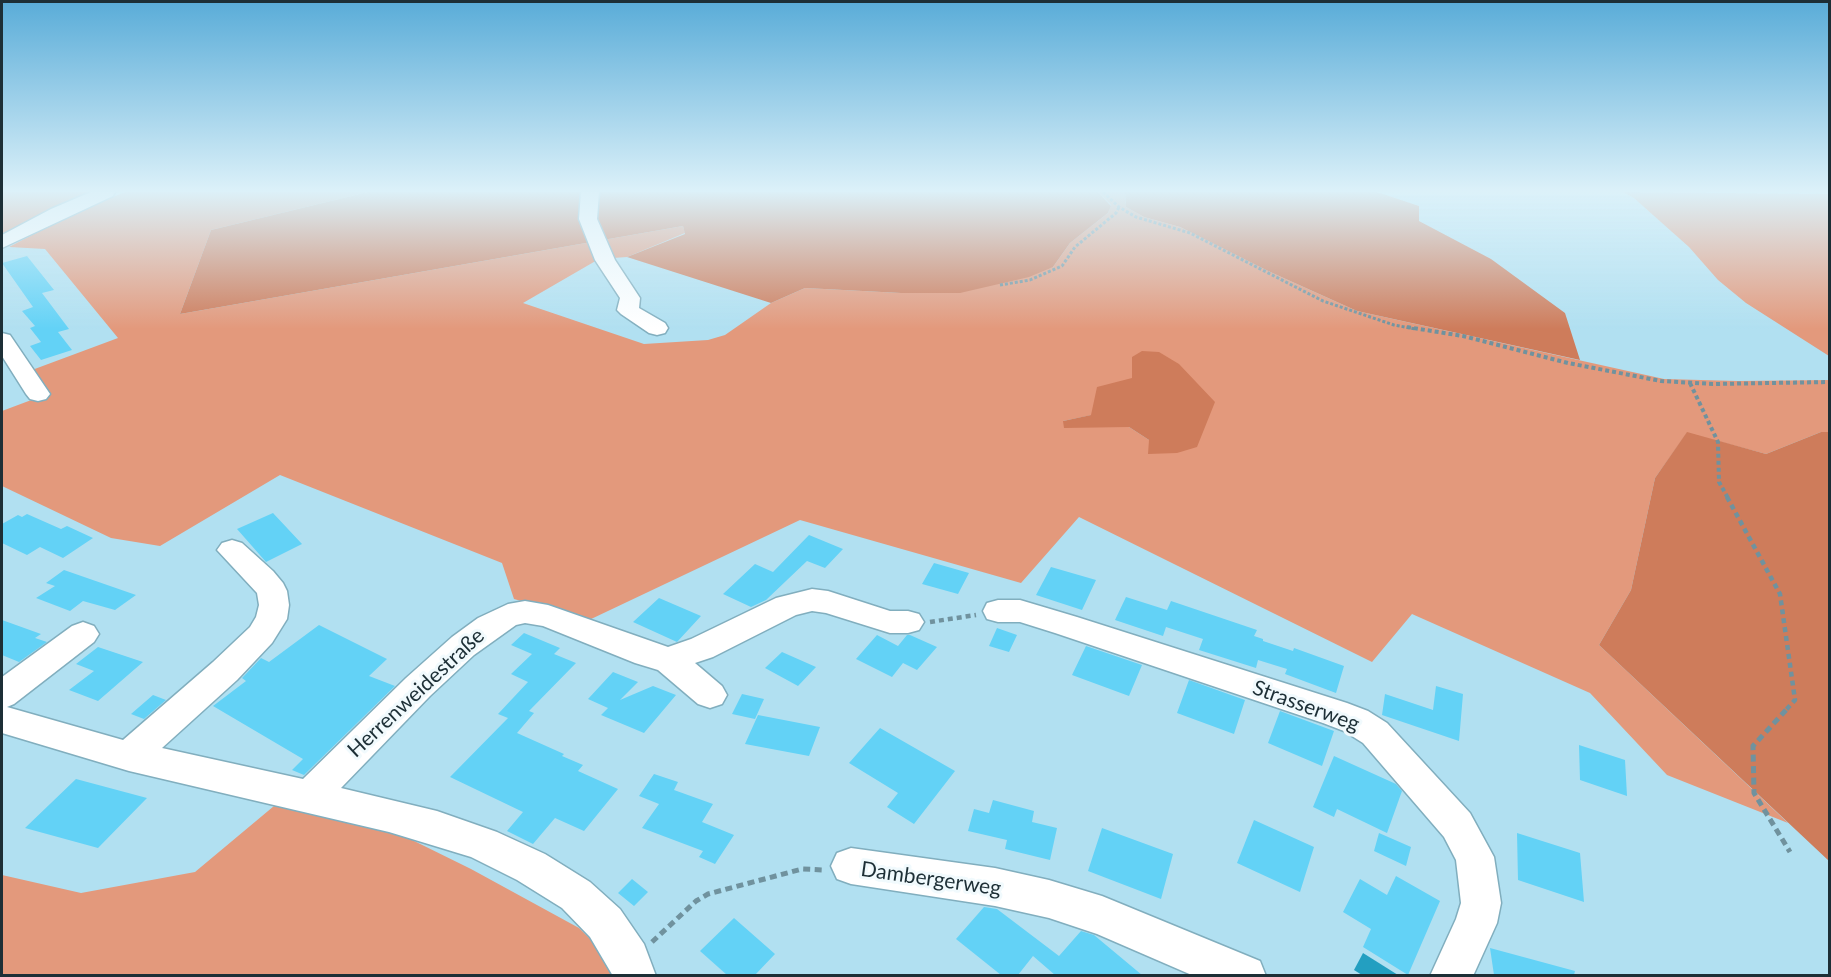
<!DOCTYPE html>
<html>
<head>
<meta charset="utf-8">
<style>
	body { margin:0 }
	#map { position:relative; width:1831px; height:977px; overflow:hidden; background:#b1e0f1; font-family:Lato,sans-serif }
	canvas { display:block }
	.frame { position:absolute; inset:0; border:3px solid #1d2f36; pointer-events:none }
</style>
</head>
<body>
<div id="map">
<canvas width="1831" height="977"></canvas>
<div class="frame"></div>
</div>
<script>
const c = document.querySelector('canvas').getContext('2d');
c.lineJoin = 'round';
function fillPath(path, color) {
  c.fillStyle = color;
  c.fill(path, 'evenodd');
}
function shape(rows) {
  const path = new Path2D();
  for (const r of rows) {
    path.moveTo(r[0], r[1]);
    for (let i = 2; i < r.length; i += 2) path.lineTo(r[i], r[i + 1]);
  }
  return path;
}
function stroke(path, color, width, dash) {
  c.strokeStyle = color;
  c.lineWidth = width;
  c.lineCap = dash ? 'butt' : 'round';
  c.setLineDash(dash || []);
  c.stroke(path);
}
function drawText(font, color, halo, rows, align = 'center') {
  c.font = font + ' Lato,sans-serif';
  c.lineWidth = 6;
  c.setLineDash([]);
  c.textBaseline = 'middle';
  c.strokeStyle = halo;
  c.fillStyle = color;
  for (const [text, x, y, turn = 0] of rows) {
    c.save();
    c.translate(x, y);
    c.rotate((+turn || 0) * Math.PI / 180);
    c.textAlign = isNaN(turn) ? turn : align;
    if (halo) c.strokeText(text, 0, 0);
    c.fillText(text, 0, 0);
    c.restore();
  }
}
fillPath(shape([
	[2,192,99,192,44,216,2,238],
	[125,192,368,192,211,230,180,314,683,226,685,233,627,257,599,259,523,303,644,344,708,340,725,335,771,303,805,288,901,293,1053,267,1070,243,1108,213,1111,205,1098,192,1125,192,1126,207,1144,217,1180,227,1268,271,1357,311,1664,379,1738,381,1829,380,1829,432,1821,432,1766,454,1687,433,1655,478,1631,590,1599,645,1788,823,1667,775,1590,693,1412,614,1372,662,1079,517,1021,583,800,520,589,620,514,599,502,563,280,475,160,546,111,538,2,486,2,411,50,393,32,370,118,338,45,249,9,247,72,214],
	[1133,378,1177,453,1149,440,1129,427,1063,421,1092,415],
	[1623,192,1829,194,1829,356,1746,303,1718,280,1689,247,1653,215,1634,198],
	[274,806,335,816,406,837,471,869,579,928,611,959,620,976,2,976,2,875,81,893,195,872]
]), '#e3997c');
fillPath(shape([
	[368,192,1098,192,1111,206,1108,213,1070,243,1053,267,1029,277,960,293,901,293,805,288,771,303,627,257,685,234,683,226,180,314,211,230],
	[1125,192,1377,192,1419,206,1419,221,1491,259,1565,313,1580,360,1357,311,1268,271,1180,227,1144,217,1126,207],
	[1142,351,1159,352,1179,364,1215,402,1197,447,1177,453,1148,454,1149,440,1129,427,1064,428,1063,421,1091,415,1097,387,1132,378,1132,357],
	[1687,432,1766,454,1821,432,1829,432,1829,861,1599,645,1631,590,1655,478]
]), '#ce7c5b');
fillPath(shape([
	[1363,953,1398,975,1362,975,1354,970]
]), '#239fc1');
fillPath(shape([
	[27,256,54,290,42,293,69,329,58,332,72,350,41,360,30,346,41,342,30,328,35,326,22,311,33,307,2,263],
	[273,513,302,544,266,562,237,529],
	[27,514,61,529,67,526,93,538,63,558,40,547,27,555,2,543,2,524,18,515,22,517],
	[809,535,843,549,825,568,807,561,766,600,751,607,723,594,755,564,773,572],
	[934,563,969,573,958,594,922,584],
	[1051,567,1096,580,1082,610,1036,595],
	[64,570,136,595,115,610,83,601,70,611,36,598,55,586,46,583],
	[1126,597,1167,610,1171,601,1257,630,1254,636,1263,639,1263,641,1293,651,1294,648,1344,666,1336,693,1285,674,1287,669,1258,660,1256,668,1199,650,1203,639,1166,627,1163,636,1115,620],
	[659,598,701,616,677,642,633,622],
	[2,620,41,634,35,638,47,642,19,662,2,655],
	[319,625,387,659,369,676,395,686,304,775,292,770,303,759,213,706,246,681,242,678,261,658,269,662],
	[997,628,1017,635,1009,652,989,646],
	[524,633,560,648,554,654,576,663,529,711,534,713,517,733,564,754,562,756,583,765,578,771,618,789,584,831,555,818,533,844,507,831,523,812,450,777,508,718,498,714,528,682,511,674,532,654,511,645],
	[877,635,898,646,907,635,910,635,937,647,917,670,903,663,892,677,856,659],
	[1086,646,1142,665,1129,696,1072,675],
	[98,647,143,662,98,701,69,690,94,671,76,664],
	[782,652,816,667,798,686,765,668],
	[613,672,638,682,620,700,653,686,676,695,644,733,601,715,608,708,588,699],
	[1189,680,1245,700,1234,734,1177,713],
	[1436,686,1463,694,1459,741,1382,715,1385,694,1433,710],
	[742,694,764,699,755,719,732,714],
	[153,695,166,700,144,719,131,714],
	[1280,711,1334,731,1322,766,1268,743],
	[758,715,820,727,809,756,745,744],
	[880,728,955,771,914,824,887,807,898,793,849,763],
	[1579,745,1625,760,1627,796,1580,780],
	[1334,756,1396,784,1402,791,1387,833,1337,809,1334,817,1313,807],
	[654,774,678,782,674,790,713,804,702,822,734,835,715,864,699,857,703,851,642,828,659,804,639,796],
	[76,779,147,798,98,848,25,828],
	[993,800,1034,811,1032,822,1057,828,1050,860,1005,849,1007,840,968,831,974,809,989,813],
	[1254,820,1314,847,1300,892,1237,863],
	[1102,828,1173,854,1161,899,1088,871],
	[1379,833,1411,847,1406,866,1374,851],
	[1517,833,1580,853,1584,902,1518,880],
	[1396,876,1440,901,1408,975,1363,947,1371,929,1343,912,1360,879,1387,895],
	[632,879,648,892,634,906,618,893],
	[984,907,997,909,1059,956,1081,931,1094,935,1142,975,1055,975,1033,956,1018,975,1001,975,956,939],
	[734,918,775,954,755,975,727,975,700,951],
	[1490,948,1575,971,1574,975,1494,975]
]), '#63d2f6');
const minor = shape([
	[91,192,115,192,113,196,2,248,2,235,51,209,91,192],
	[581,192,599,192,597,219,615,260,640,298,639,308,665,323,668,328,665,333,657,335,649,333,621,314,617,310,620,298,595,260,579,219,581,192],
	[2,333,10,335,50,394,46,399,38,401,30,399,26,394,2,356,2,333],
	[232,540,242,543,273,571,283,583,287,591,289,605,287,619,272,643,237,680,162,748,303,779,406,678,452,637,478,618,508,604,525,601,548,605,668,647,691,639,776,598,812,589,828,591,890,611,908,611,919,614,924,622,919,630,908,633,890,633,826,613,812,611,796,615,713,657,695,663,722,686,727,695,722,704,710,708,698,704,658,670,635,663,543,626,525,623,516,625,474,655,430,696,341,788,437,811,497,832,545,854,590,882,620,909,644,944,656,976,613,976,590,937,562,908,517,880,471,857,389,832,129,771,2,733,2,677,72,626,83,622,94,626,99,634,94,642,14,704,7,707,123,740,213,662,250,627,256,617,259,605,257,593,217,550,222,543,232,540],
	[998,600,1020,600,1077,617,1347,703,1368,711,1387,723,1470,813,1494,857,1501,903,1497,923,1473,976,1430,976,1456,919,1461,903,1456,860,1444,837,1363,743,1344,731,1323,723,1055,633,1020,622,998,622,987,619,983,611,987,603,998,600],
	[851,848,995,868,1049,880,1102,896,1260,961,1266,976,1194,976,1097,934,1049,918,995,906,851,884,837,879,831,866,837,853,851,848]
]);
stroke(minor, '#81aebe', 3);
stroke(shape([
	[1103,192,1119,207,1136,217,1190,233,1323,301,1394,325,1416,329],
	[1000,285,1030,280,1062,266,1075,247,1116,213,1119,207]
]), '#70929e', 3, [3, 2]);
stroke(shape([
	[1407,327,1463,336,1568,363,1661,381,1713,384,1830,382],
	[1690,383,1718,442,1719,482,1728,498]
]), '#70929e', 4, [4, 3]);
stroke(shape([
	[1727,497,1780,594,1795,700,1785,711],
	[930,622,976,615]
]), '#70929e', 4.5, [5, 4]);
stroke(shape([
	[1786,710,1753,746,1754,793,1790,852],
	[652,942,696,901,708,894,802,869,824,870]
]), '#70929e', 5, [7, 4.5]);
fillPath(minor, '#fff');
const sky = c.createLinearGradient(0, 0, 0, 329);
sky.addColorStop(0, '#59acd8');
sky.addColorStop(0.58, '#dcf1f9');
sky.addColorStop(1, '#dcf1f900');
c.fillStyle = sky;
c.fillRect(0, 0, 1831, 329);
drawText('21px', '#1d2f36', '#f1fafd', [
	["Herrenweidestraße",416,693,-43],
	["Strasserweg",1306,706,20],
	["Dambergerweg",931,879,8]
]);
</script>
</body>
</html>
